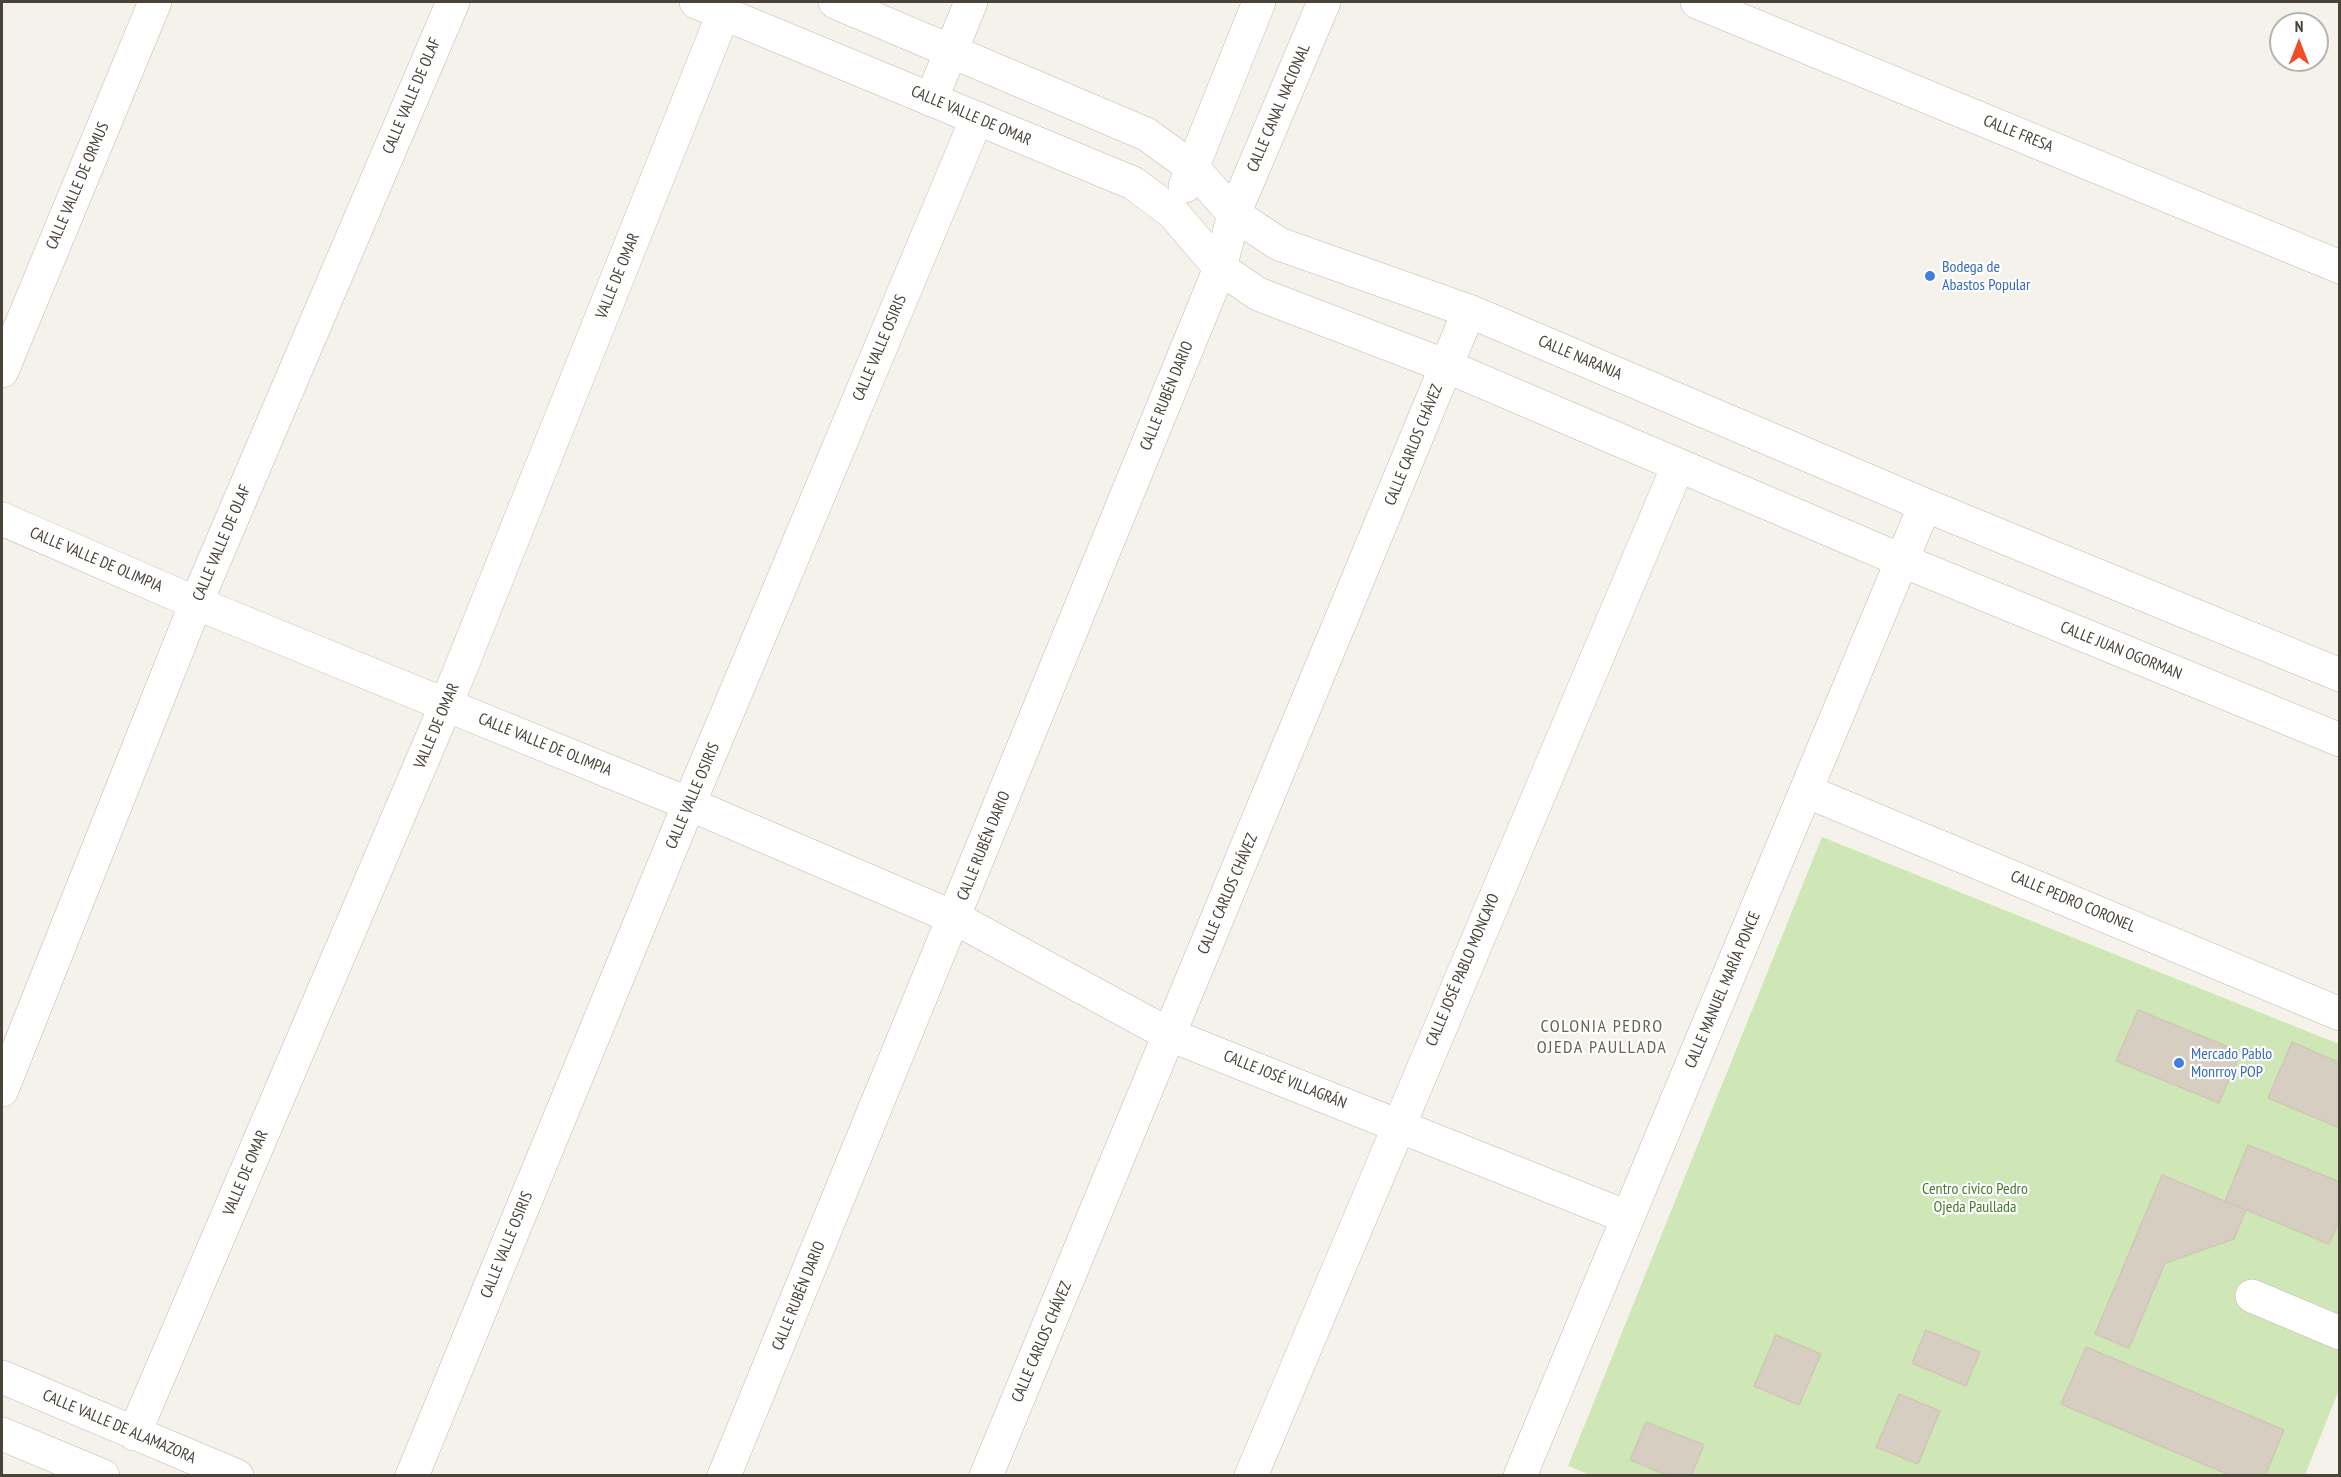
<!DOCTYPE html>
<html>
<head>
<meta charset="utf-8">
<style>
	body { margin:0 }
	#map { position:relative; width:2341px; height:1477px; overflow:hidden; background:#f5f2eb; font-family:"PT Sans Narrow",sans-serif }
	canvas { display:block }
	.frame { position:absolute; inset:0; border:3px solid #494339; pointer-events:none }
	.north { position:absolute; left:2269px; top:12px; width:60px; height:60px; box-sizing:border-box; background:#fff; border:2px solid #b6b4b0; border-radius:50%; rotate:0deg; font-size:16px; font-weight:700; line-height:24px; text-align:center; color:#494339 }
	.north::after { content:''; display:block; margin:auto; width:21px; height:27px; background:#f04d26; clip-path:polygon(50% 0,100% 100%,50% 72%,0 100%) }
</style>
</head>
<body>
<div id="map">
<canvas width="2341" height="1477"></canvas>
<div class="frame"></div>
<div class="north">N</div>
</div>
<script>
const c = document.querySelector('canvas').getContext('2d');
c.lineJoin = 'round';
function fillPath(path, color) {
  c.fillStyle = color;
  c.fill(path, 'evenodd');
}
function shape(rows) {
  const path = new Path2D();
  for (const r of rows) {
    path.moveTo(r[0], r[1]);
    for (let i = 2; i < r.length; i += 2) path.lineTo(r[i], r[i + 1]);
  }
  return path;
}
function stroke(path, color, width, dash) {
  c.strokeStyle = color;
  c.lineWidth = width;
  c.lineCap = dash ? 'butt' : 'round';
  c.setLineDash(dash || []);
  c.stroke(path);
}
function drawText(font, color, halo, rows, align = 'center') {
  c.font = font + ' "PT Sans Narrow",sans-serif';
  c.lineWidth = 4.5;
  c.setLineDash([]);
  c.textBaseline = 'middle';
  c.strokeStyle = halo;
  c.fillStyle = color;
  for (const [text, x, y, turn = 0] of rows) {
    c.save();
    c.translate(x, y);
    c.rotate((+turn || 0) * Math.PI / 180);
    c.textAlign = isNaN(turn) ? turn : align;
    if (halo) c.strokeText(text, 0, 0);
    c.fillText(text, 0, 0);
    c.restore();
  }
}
fillPath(shape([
	[1822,837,2339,1044,2339,1390,2305,1475,1593,1476,1568,1466]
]), '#cfe7b6');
const building = shape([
	[2138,1010,2241,1052,2219,1103,2116,1061,2138,1010],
	[2292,1042,2340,1063,2340,1128,2268,1098,2292,1042],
	[2248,1145,2340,1182,2340,1219,2329,1244,2225,1201,2248,1145],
	[2162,1175,2246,1210,2234,1239,2165,1263,2129,1348,2095,1334,2162,1175],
	[1926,1330,1980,1352,1966,1386,1912,1363,1926,1330],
	[1776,1335,1821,1354,1799,1405,1754,1386,1776,1335],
	[2086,1347,2284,1430,2265,1476,2232,1476,2061,1404,2086,1347],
	[1899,1394,1940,1411,1918,1464,1876,1447,1899,1394],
	[1646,1422,1704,1445,1691,1476,1669,1476,1630,1460,1646,1422]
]);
fillPath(building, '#d6cec1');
stroke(building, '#d0c7b4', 1.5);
const minor = shape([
	[696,2,1133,183,1173,213,1220,268,1258,294,1446,366,1903,561,2340,740],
	[835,2,1146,134,1193,168,1234,214,1279,244,1469,311,1925,505,2340,675],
	[1697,2,2340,267],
	[931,100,971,2],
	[1185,186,1259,2],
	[2,371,155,2],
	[2,519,196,603,689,804,955,918,1170,1035,1627,1217],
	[1806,791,2340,1014],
	[2,1090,196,603,453,2],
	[2252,1296,2340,1333],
	[2,1377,237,1476],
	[2,1434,103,1476],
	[134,1434,446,705,724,12],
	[412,1476,689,804,977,118],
	[724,1476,1220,268,1234,214,1324,2],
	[986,1476,1469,311],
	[1251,1476,1678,466],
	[1520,1476,1925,505]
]);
stroke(minor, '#c0baae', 34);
stroke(minor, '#fff', 33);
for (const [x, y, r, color] of [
	[1930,276,6,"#3f7fe0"],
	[2179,1063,6,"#3f7fe0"]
]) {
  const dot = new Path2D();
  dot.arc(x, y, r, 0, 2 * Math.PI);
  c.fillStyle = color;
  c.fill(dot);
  stroke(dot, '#fff', 2);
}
drawText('16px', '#494339', '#fff', [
	["CALLE VALLE DE OLAF",412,96,-67],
	["CALLE CANAL NACIONAL",1279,108,-67],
	["CALLE VALLE DE OMAR",971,116,23],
	["CALLE FRESA",2018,134,22],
	["CALLE VALLE DE ORMUS",78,186,-67],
	["VALLE DE OMAR",618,276,-68],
	["CALLE VALLE OSIRIS",880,348,-67],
	["CALLE NARANJA",1580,358,23],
	["CALLE RUBÉN DARIO",1167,396,-68],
	["CALLE CARLOS CHÁVEZ",1414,445,-68],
	["CALLE VALLE DE OLAF",222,543,-67],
	["CALLE VALLE DE OLIMPIA",96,560,23],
	["CALLE JUAN OGORMAN",2121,651,22],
	["VALLE DE OMAR",437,726,-67],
	["CALLE VALLE DE OLIMPIA",545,745,22],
	["CALLE VALLE OSIRIS",693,796,-67],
	["CALLE RUBÉN DARIO",984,846,-68],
	["CALLE CARLOS CHÁVEZ",1228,894,-67],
	["CALLE PEDRO CORONEL",2073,902,23],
	["CALLE JOSÉ PABLO MONCAYO",1463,970,-67],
	["CALLE MANUEL MARÍA PONCE",1723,990,-67],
	["CALLE JOSÉ VILLAGRÁN",1285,1080,22],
	["VALLE DE OMAR",246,1173,-67],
	["CALLE VALLE OSIRIS",507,1245,-68],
	["CALLE RUBÉN DARIO",799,1296,-68],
	["CALLE CARLOS CHÁVEZ",1042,1342,-67],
	["CALLE VALLE DE ALAMAZORA",119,1427,23]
]);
drawText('16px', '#366cbe', '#fff', [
	["Bodega de",1942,267],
	["Abastos Popular",1942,285],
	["Mercado Pablo",2191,1054],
	["Monrroy POP",2191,1072]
], 'left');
drawText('16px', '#47792e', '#fff', [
	["Centro civico Pedro",1975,1189],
	["Ojeda Paullada",1975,1207]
]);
c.letterSpacing = '1.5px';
drawText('18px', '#6b6150', '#fff', [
	["COLONIA PEDRO",1602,1027],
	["OJEDA PAULLADA",1602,1048]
]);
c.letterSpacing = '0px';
</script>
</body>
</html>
